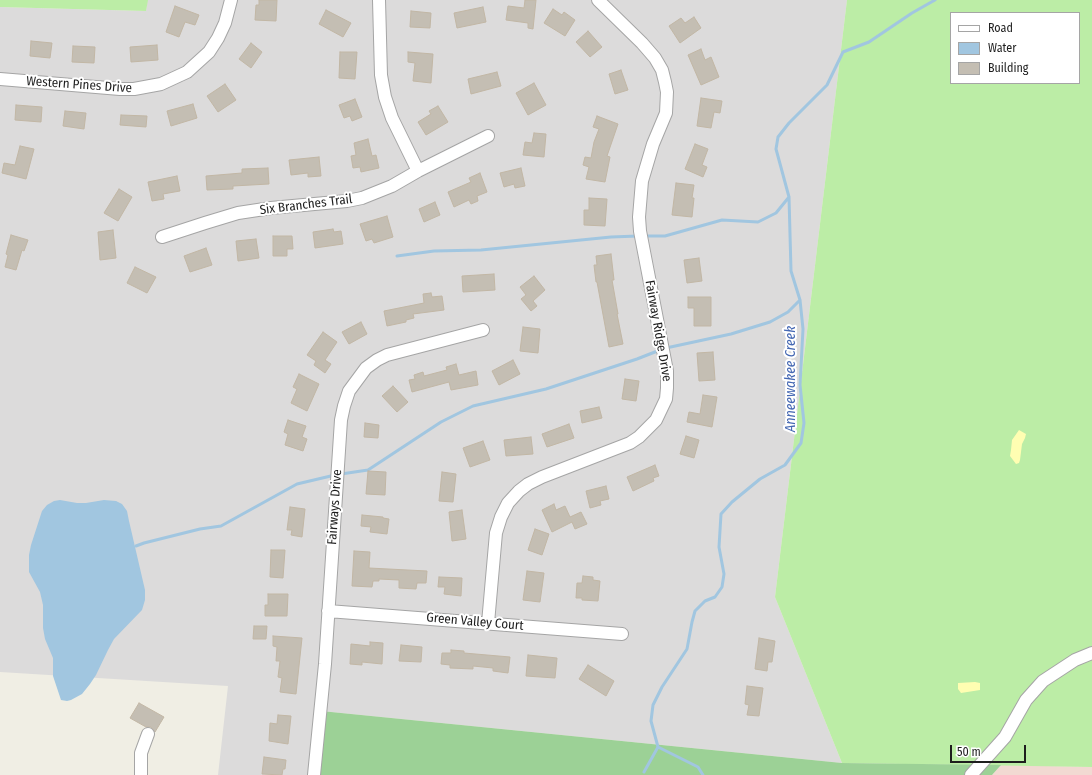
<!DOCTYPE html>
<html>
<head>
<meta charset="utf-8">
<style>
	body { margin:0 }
	#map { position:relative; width:1092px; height:775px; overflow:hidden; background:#f0eee4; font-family:"Fira Sans Condensed",sans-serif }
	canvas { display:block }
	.legend { position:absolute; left:950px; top:12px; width:130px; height:72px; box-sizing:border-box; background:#fff; border:1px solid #a5a5a5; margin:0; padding:5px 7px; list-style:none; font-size:12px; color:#1e1e1e }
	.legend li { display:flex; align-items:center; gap:8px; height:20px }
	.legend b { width:20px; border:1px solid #a5a5a5 }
	.scale { position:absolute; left:950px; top:745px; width:76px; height:18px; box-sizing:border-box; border:2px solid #1e1e1e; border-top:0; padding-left:5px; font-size:12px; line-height:14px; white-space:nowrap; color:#1e1e1e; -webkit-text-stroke:3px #fff; paint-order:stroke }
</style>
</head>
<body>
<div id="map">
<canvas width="1092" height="775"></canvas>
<ul class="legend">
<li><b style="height:5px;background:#fff"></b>Road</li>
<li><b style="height:11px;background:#a1c6e0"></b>Water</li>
<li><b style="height:11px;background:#c4beb3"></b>Building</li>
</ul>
<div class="scale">50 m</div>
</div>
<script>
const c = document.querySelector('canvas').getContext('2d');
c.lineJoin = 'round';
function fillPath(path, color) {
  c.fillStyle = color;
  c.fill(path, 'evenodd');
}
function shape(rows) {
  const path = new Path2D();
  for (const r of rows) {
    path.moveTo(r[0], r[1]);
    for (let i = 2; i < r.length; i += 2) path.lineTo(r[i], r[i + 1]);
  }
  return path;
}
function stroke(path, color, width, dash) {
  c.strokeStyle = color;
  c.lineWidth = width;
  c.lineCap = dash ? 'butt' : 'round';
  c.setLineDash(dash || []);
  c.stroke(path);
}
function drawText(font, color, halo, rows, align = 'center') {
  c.font = font + ' "Fira Sans Condensed",sans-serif';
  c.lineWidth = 4;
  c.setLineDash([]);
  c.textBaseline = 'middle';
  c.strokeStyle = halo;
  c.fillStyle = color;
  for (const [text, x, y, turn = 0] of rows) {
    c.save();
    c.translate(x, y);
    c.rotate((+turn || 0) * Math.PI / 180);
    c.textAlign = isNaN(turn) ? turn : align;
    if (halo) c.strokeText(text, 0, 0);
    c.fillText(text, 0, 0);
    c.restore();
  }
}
fillPath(shape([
	[147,0,847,0,775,597,842,763,321,711,314,775,218,775,228,686,0,672,0,7,146,11]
]), '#dcdbdb');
fillPath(shape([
	[1001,765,1092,767,1092,775,992,775]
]), '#f2d9d2');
fillPath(shape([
	[0,0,148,0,146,11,0,7],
	[847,0,1092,0,1092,767,842,763,775,597],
	[951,13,1079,13,1079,83,951,83]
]), '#bceda6');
fillPath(shape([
	[321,711,842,763,1001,765,992,775,314,775]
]), '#9cd196');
fillPath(shape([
	[1019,430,1026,434,1025,438,1022,444,1020,460,1019,463,1016,464,1010,456,1011,450,1012,440],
	[975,682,980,683,980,690,961,693,958,689,958,683]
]), '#fffeb2');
fillPath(shape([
	[60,500,77,503,86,503,104,500,116,501,122,504,127,511,129,521,145,590,145,600,142,610,114,639,108,650,96,675,90,684,82,694,71,700,67,701,61,700,53,676,53,658,45,639,43,628,43,605,40,592,29,572,29,555,31,545,42,511,47,505,54,501]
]), '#a1c6e0');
stroke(shape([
	[644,236,665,236,722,220,758,222,776,213,789,197],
	[397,256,434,251,481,250,611,237,638,236],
	[666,348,731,334,770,322,788,312,800,300],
	[341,474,368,470,441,422,473,406,546,389,637,359,660,350],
	[136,546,144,543,200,529,221,526,297,484,335,475],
	[644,772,658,747],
	[703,775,698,767,658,747,651,721,653,705,662,687,687,649,692,622,695,611,705,601,715,597,722,587,724,574,719,547,721,514,732,502,760,479,785,465,801,443,804,423,800,385,803,329,800,300,791,271,789,197,776,149,778,137,789,123,827,85,843,52,869,42,912,13,935,0]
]), '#a1c6e0', 3);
const building = shape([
	[259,0,277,0,276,21,255,20,256,5,259,5,259,0],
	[525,0,536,0,533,29,528,28,528,23,506,20,508,6,524,8,525,0],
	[175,6,199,15,195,25,185,22,179,37,166,32,175,6],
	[483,7,486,22,457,28,454,13,483,7],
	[553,9,562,15,564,12,575,20,565,36,544,23,553,9],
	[326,10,351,23,343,37,319,24,326,10],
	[411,11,431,13,430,28,410,27,411,11],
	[694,17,701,28,680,43,669,26,681,18,685,23,694,17],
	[588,31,602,47,590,57,576,42,588,31],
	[31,41,52,43,50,58,30,56,31,41],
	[251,43,262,52,251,68,239,59,251,43],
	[157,45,158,60,131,62,130,47,157,45],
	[73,46,95,47,94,63,72,62,73,46],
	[701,49,705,60,711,57,719,77,701,85,688,55,701,49],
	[340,52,357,52,355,79,339,78,340,52],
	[408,52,433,54,431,83,413,81,415,63,408,62,408,52],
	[621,70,628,90,615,94,609,74,621,70],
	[497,72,501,86,471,94,468,79,497,72],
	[534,83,546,105,528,115,516,93,534,83],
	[225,84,236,100,218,112,207,96,225,84],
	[701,98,722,101,720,113,714,112,711,128,697,126,701,98],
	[355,99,362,117,352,121,350,116,344,118,339,105,355,99],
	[193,104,197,118,171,126,167,111,193,104],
	[16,105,42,107,41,122,15,120,16,105],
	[438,106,448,122,426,135,418,122,431,114,429,111,438,106],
	[65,111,86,113,84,129,63,126,65,111],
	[121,115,147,116,146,127,120,125,121,115],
	[597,116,618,124,607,156,610,157,605,182,586,179,589,167,583,165,585,157,591,158,594,142,599,129,593,127,597,116],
	[534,133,546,134,544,157,523,155,525,142,532,143,534,133],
	[368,139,372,156,376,155,379,168,361,172,360,167,353,168,351,156,356,155,354,143,368,139],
	[695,144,708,149,702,165,707,167,703,177,685,169,695,144],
	[20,146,34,149,26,179,2,173,4,163,15,165,20,146],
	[319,157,321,176,308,177,308,173,291,175,289,160,319,157],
	[268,168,269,184,233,186,233,189,207,190,206,176,242,173,242,169,268,168],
	[521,168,525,186,515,188,514,184,504,187,500,173,521,168],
	[480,173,487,192,477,196,478,201,471,204,469,200,454,207,448,192,471,182,469,178,480,173],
	[177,176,180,191,163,194,164,199,152,201,148,182,177,176],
	[676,183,694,185,692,198,694,198,692,217,672,215,676,183],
	[119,189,132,197,118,221,104,213,119,189],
	[589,198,607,199,605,226,584,225,584,210,589,210,589,198],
	[435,202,440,215,424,222,419,209,435,202],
	[387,216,393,237,374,243,372,239,366,241,360,224,387,216],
	[333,229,334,232,341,231,343,244,315,248,313,232,333,229],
	[113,230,116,258,100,260,98,232,113,230],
	[11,235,28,240,24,251,22,250,16,270,5,267,8,255,6,254,11,235],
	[273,236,292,236,293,249,287,249,287,256,273,256,273,236],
	[256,239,259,258,238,261,236,241,256,239],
	[206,248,212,265,190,272,184,256,206,248],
	[611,254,614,280,612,280,618,314,617,314,623,344,609,347,597,282,596,282,594,265,597,265,596,256,611,254],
	[699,258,702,281,687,283,684,260,699,258],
	[135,267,156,277,147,293,127,283,135,267],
	[494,274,495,290,463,292,462,276,494,274],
	[534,276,545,290,533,301,537,306,531,311,521,299,526,295,520,287,534,276],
	[431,293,432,297,442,296,444,310,413,314,414,318,406,320,406,322,387,326,384,311,424,303,423,294,431,293],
	[688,297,711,297,711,326,694,326,694,308,688,308,688,297],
	[361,322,367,334,349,344,342,332,361,322],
	[523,327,540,329,538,353,520,351,523,327],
	[323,332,337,342,325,360,331,364,325,373,314,365,316,361,307,355,323,332],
	[713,352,715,380,699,381,697,353,713,352],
	[513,360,520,374,499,385,492,371,513,360],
	[456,364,459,375,476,371,478,385,451,390,449,382,412,392,409,380,415,379,414,375,423,372,424,376,447,370,446,367,456,364],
	[299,374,319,384,307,411,291,403,297,389,293,387,299,374],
	[625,379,639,381,636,401,622,399,625,379],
	[393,386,408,402,397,412,382,396,393,386],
	[703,395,717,397,712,427,687,422,689,412,700,414,703,395],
	[599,407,602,418,582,423,580,411,599,407],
	[288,420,306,426,302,437,307,439,303,451,285,445,288,434,284,432,288,420],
	[365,423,379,425,378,438,364,437,365,423],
	[569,424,574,438,547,447,542,434,569,424],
	[686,436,699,440,694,458,680,454,686,436],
	[531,437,533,454,506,456,504,440,531,437],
	[483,441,490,460,470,467,463,448,483,441],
	[655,465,659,476,653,478,654,481,633,491,627,477,655,465],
	[368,471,386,472,385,495,366,494,368,471],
	[442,472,456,474,453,502,439,501,442,472],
	[606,486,609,499,600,501,601,505,590,508,586,491,606,486],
	[554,504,556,510,565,506,570,517,581,512,587,524,575,529,572,522,552,532,542,510,554,504],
	[290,507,305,509,302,537,291,535,292,530,287,530,290,507],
	[462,510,466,539,452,541,449,512,462,510],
	[362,515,383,517,383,518,389,519,387,534,370,532,371,527,361,526,362,515],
	[535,529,549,534,542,555,528,550,535,529],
	[271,550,285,550,283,578,270,577,271,550],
	[354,551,370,552,369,568,427,571,426,583,417,583,416,589,399,588,399,580,379,579,379,581,373,581,372,587,352,586,354,551],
	[527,571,544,573,540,602,523,600,527,571],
	[583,576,593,577,593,580,600,581,598,601,582,600,582,598,576,598,577,583,582,583,583,576],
	[439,577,462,578,461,596,444,594,445,587,438,587,439,577],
	[268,594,288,594,287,616,265,616,265,605,268,605,268,594],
	[254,626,267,626,266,639,253,639,254,626],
	[273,636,302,638,296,694,280,692,282,678,278,677,280,661,276,661,277,647,273,646,273,636],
	[759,638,775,641,772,662,768,662,767,671,755,669,759,638],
	[370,642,383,643,382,664,362,662,362,665,350,664,351,644,370,646,370,642],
	[401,645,422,647,421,662,399,661,401,645],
	[451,650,464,651,464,653,510,657,508,673,493,671,493,668,473,666,473,669,450,668,450,665,441,664,442,653,451,653,451,650],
	[528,655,557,658,555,678,526,676,528,655],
	[588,665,614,681,606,696,579,679,588,665],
	[747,686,763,688,759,716,747,715,749,705,745,704,747,686],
	[139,703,164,717,155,732,151,727,146,727,130,718,139,703],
	[278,715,291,716,288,744,269,741,270,723,277,724,278,715],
	[264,757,286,760,285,769,283,769,282,775,262,774,264,757]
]);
fillPath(building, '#c4beb3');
stroke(building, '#c2b7a5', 1);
const minor = shape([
	[379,0,381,75,385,97,392,118,418,171],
	[0,79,120,89,134,89,161,84,187,72,209,52,218,38,225,23,231,0],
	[162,237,205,223,238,213,271,208,347,201,362,198,392,186,418,171,488,136],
	[328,611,622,634],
	[488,623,496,533,501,517,508,503,519,491,528,484,542,477,630,443,639,437,656,420,666,399,667,388,667,371,640,231,639,217,642,181,653,144,666,113,667,92,665,82,662,70,655,58,642,43,598,0],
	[141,775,141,753,148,734],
	[314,775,325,664,341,420,344,406,349,391,366,368,377,360,387,355,483,330],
	[971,775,1005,737,1026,700,1043,681,1075,660,1092,653]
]);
stroke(minor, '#a5a5a5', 14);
stroke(minor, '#fff', 12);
drawText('13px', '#1e1e1e', '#fff', [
	["Western Pines Drive",79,85,4],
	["Six Branches Trail",306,205,-7],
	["Fairway Ridge Drive",658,331,80],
	["Fairways Drive",335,507,-86],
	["Green Valley Court",475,622,5]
]);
drawText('italic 14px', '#4568b3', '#fff', [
	["Anneewakee Creek",791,379,-90]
]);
</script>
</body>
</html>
